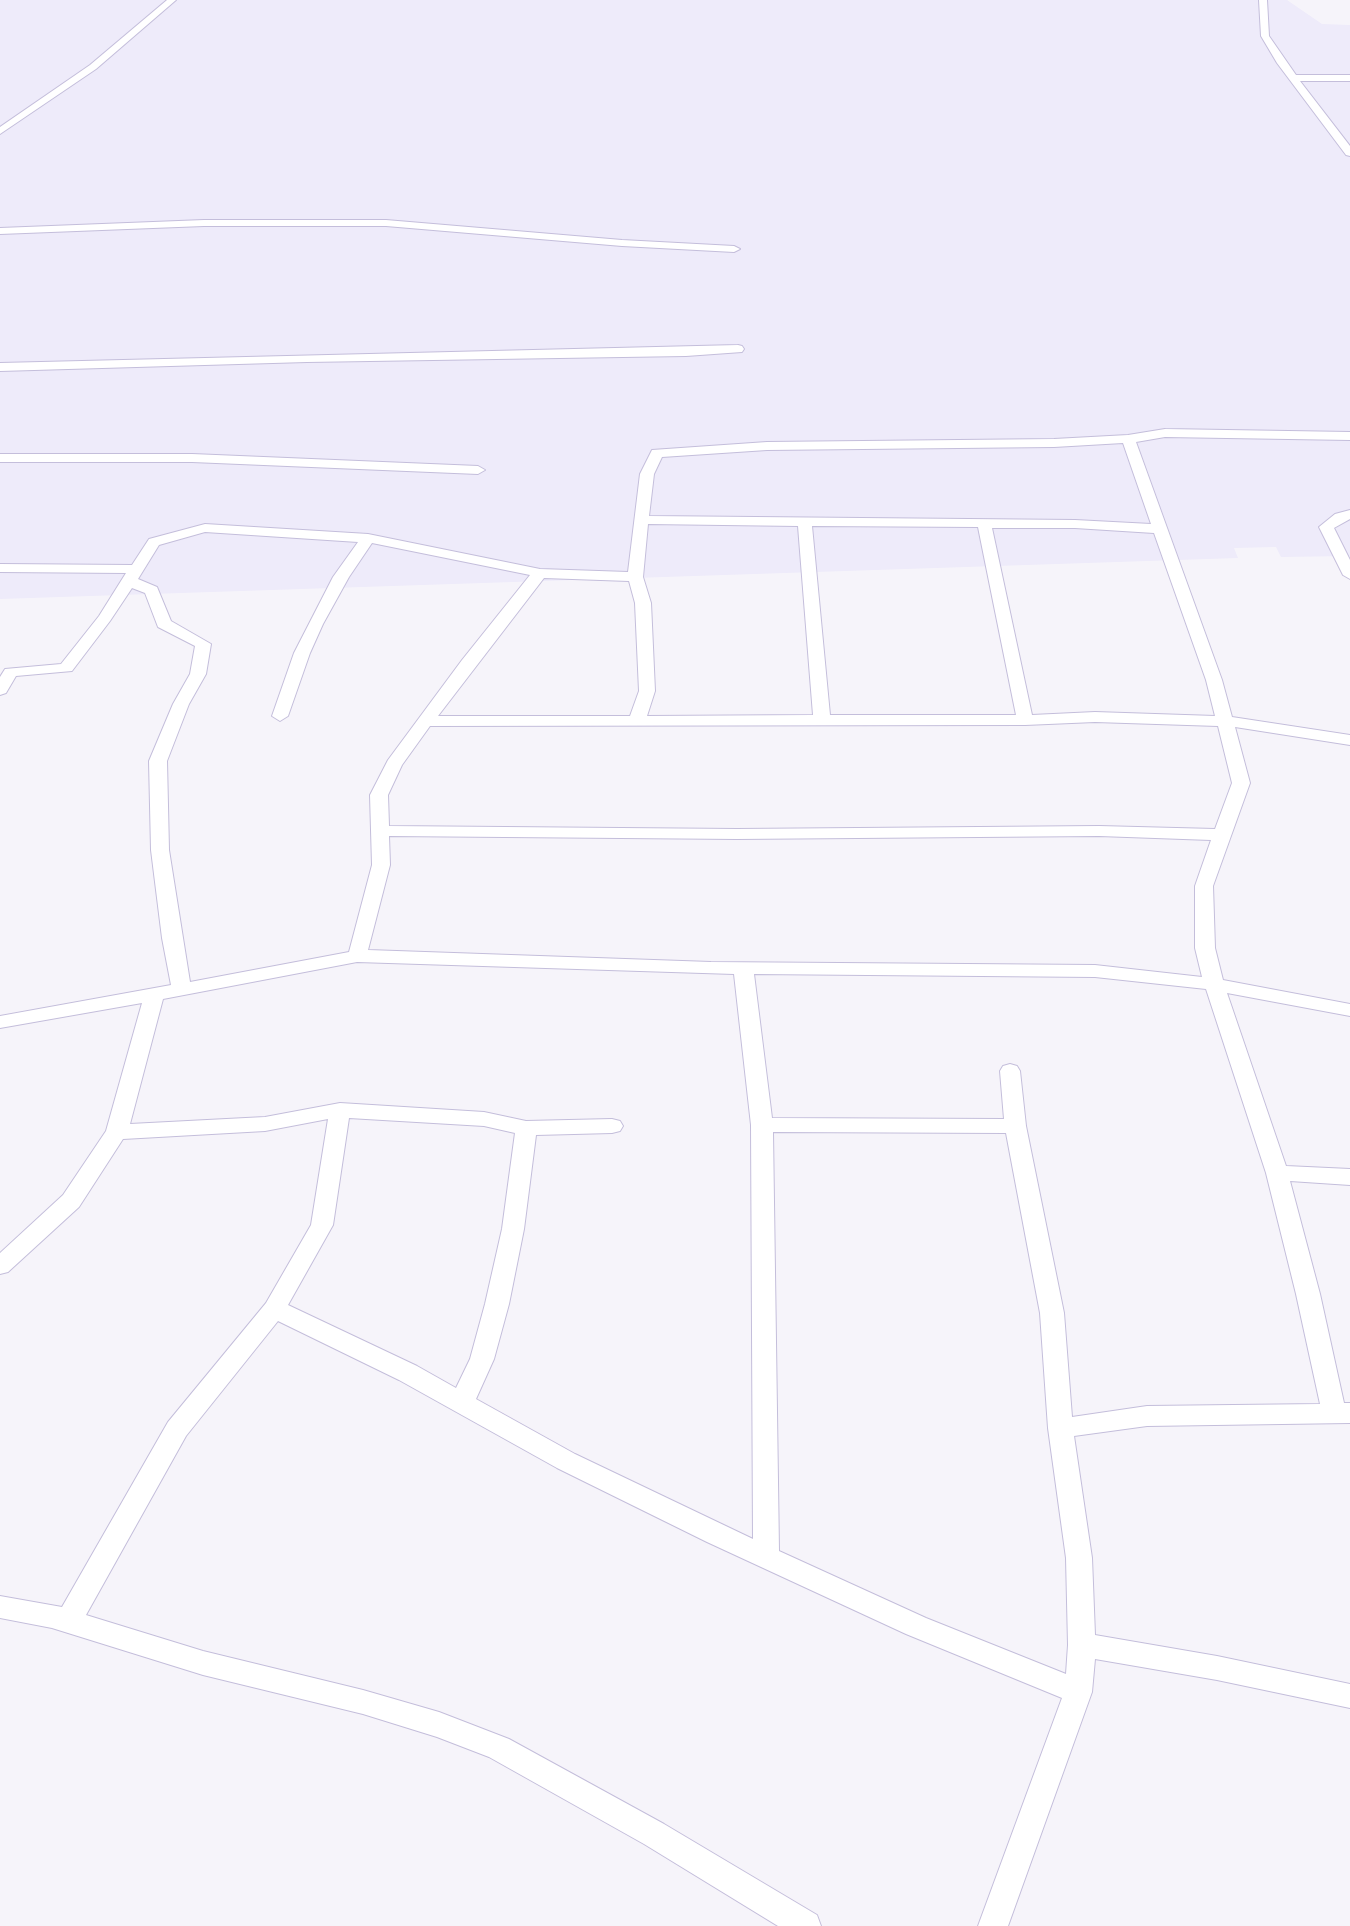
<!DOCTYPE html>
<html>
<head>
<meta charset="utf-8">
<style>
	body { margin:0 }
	canvas { display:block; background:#f6f4fa }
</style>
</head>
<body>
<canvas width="1350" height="1926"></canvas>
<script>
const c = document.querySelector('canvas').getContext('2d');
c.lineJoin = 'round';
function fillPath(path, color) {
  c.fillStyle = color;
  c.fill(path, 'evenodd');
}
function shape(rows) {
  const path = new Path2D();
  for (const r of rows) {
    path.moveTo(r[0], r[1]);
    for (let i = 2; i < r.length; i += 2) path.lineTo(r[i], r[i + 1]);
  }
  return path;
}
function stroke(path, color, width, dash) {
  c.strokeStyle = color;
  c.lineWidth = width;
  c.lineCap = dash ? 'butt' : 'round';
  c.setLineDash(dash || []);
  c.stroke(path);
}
fillPath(shape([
	[0,0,1287,0,1322,24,1350,25,1350,556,1281,557,1276,547,1234,548,1238,558,0,599]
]), '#eeebfa');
const minor = shape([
	[167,0,176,0,96,69,0,134,0,127,90,65,167,0],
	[1259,0,1267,0,1269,36,1296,75,1350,75,1350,81,1300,81,1350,146,1350,156,1346,155,1277,63,1261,36,1259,0],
	[204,220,386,220,622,240,734,246,740,249,734,252,622,246,386,226,204,226,0,234,0,228,204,220],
	[738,345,742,346,744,349,742,352,686,356,307,362,0,371,0,363,738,345],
	[1165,429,1350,432,1350,440,1165,437,1136,442,1222,680,1232,717,1350,735,1350,745,1235,727,1250,783,1213,886,1215,948,1223,980,1350,1004,1350,1016,1227,993,1286,1166,1350,1169,1350,1185,1290,1181,1320,1294,1344,1403,1350,1403,1350,1423,1147,1426,1074,1436,1092,1558,1095,1635,1217,1656,1350,1684,1350,1708,1217,1680,1095,1659,1092,1692,1008,1926,978,1926,1062,1698,906,1634,707,1542,557,1468,399,1380,278,1321,186,1436,86,1615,203,1651,363,1690,439,1712,509,1739,664,1824,817,1915,821,1926,778,1926,644,1844,489,1757,437,1737,363,1714,203,1675,52,1628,0,1618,0,1596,62,1607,168,1422,266,1303,311,1225,328,1119,265,1131,123,1139,79,1207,8,1272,0,1274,0,1253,63,1195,106,1131,142,1003,0,1028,0,1016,171,985,162,938,151,850,149,761,173,704,190,674,195,646,158,627,145,593,132,588,110,621,72,671,16,676,6,693,0,695,0,677,5,669,61,664,99,616,126,573,0,572,0,564,132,565,149,539,205,524,368,534,540,569,628,572,640,474,652,450,767,442,1054,439,1128,435,1165,429],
	[1123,443,1151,524,1075,520,649,516,654,474,662,457,767,450,1054,447,1123,443],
	[648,524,798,526,813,715,647,716,655,691,651,603,643,577,648,524],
	[812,526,978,527,1016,715,830,715,812,526],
	[992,528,1075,528,1154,533,1206,680,1215,716,1095,712,1032,715,992,528],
	[205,532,358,542,333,577,294,653,272,716,280,721,288,716,310,653,323,624,349,577,372,543,530,575,462,660,388,760,370,795,372,865,349,952,190,982,169,850,167,761,189,704,206,674,211,644,171,621,157,587,138,579,159,545,205,532],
	[544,578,629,581,635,603,639,691,630,716,438,716,544,578],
	[1095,722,1218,726,1232,783,1215,829,1099,826,737,829,389,826,388,795,402,765,430,726,1025,725,1095,722],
	[389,836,737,839,1099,836,1211,840,1195,886,1195,948,1202,977,1095,965,711,962,368,950,390,865,389,836],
	[357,962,734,974,751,1125,753,1539,575,1454,476,1399,494,1359,509,1304,524,1229,536,1135,612,1133,620,1131,623,1126,620,1121,612,1119,526,1121,484,1112,340,1103,265,1117,130,1124,163,999,357,962],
	[754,974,1095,977,1206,989,1266,1173,1296,1294,1320,1404,1147,1406,1072,1417,1064,1313,1026,1126,1020,1071,1017,1066,1010,1064,1003,1066,1000,1071,1004,1119,772,1118,754,974],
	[349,1118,484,1126,515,1133,502,1229,485,1304,470,1359,456,1388,417,1366,288,1305,333,1225,349,1118],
	[773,1132,1006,1133,1040,1313,1048,1428,1066,1558,1068,1645,1066,1674,926,1618,779,1551,773,1132],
	[0,454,192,454,478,466,485,470,478,474,192,462,0,462,0,454],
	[1350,510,1350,519,1334,528,1350,560,1350,579,1343,575,1319,527,1335,514,1350,510]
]);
stroke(minor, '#c4bedb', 2);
fillPath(minor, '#fff');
</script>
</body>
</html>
